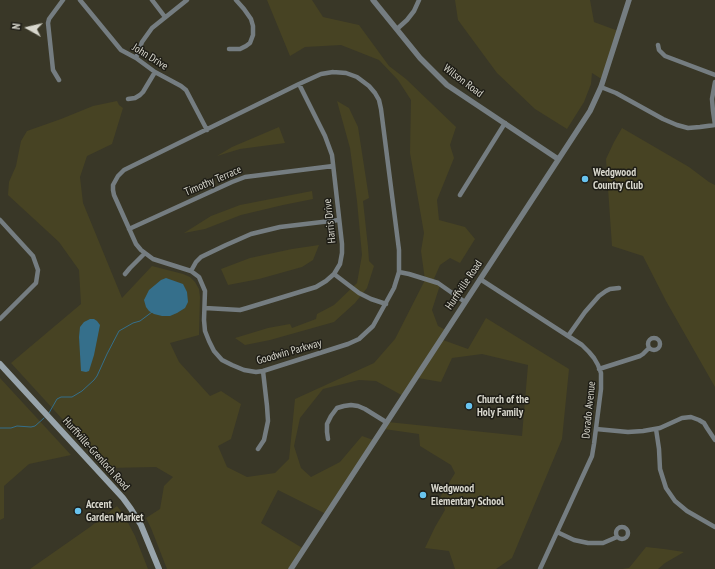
<!DOCTYPE html>
<html>
<head>
<meta charset="utf-8">
<style>
	body { margin:0 }
	#map { position:relative; width:715px; height:569px; overflow:hidden; background:#393727; font-family:"PT Sans Narrow",sans-serif }
	canvas { display:block }
	.north { position:absolute; left:8px; top:8px; width:40px; height:40px; -webkit-text-stroke:3px #1f1e17; paint-order:stroke; rotate:278deg; font-size:11px; font-weight:700; line-height:16px; text-align:center; color:#d8d7cd }
	.north::after { content:''; display:block; margin:auto; width:14px; height:18px; background:#d8d7cd; clip-path:polygon(50% 0,100% 100%,50% 72%,0 100%) }
</style>
</head>
<body>
<div id="map">
<canvas width="715" height="569"></canvas>
<div class="north">N</div>
</div>
<script>
const c = document.querySelector('canvas').getContext('2d');
c.lineJoin = 'round';
function fillPath(path, color) {
  c.fillStyle = color;
  c.fill(path, 'evenodd');
}
function shape(rows) {
  const path = new Path2D();
  for (const r of rows) {
    if (r.length === 3) {
      path.moveTo(r[0] + r[2], r[1]);
      path.arc(r[0], r[1], r[2], 0, 2 * Math.PI);
      continue;
    }
    path.moveTo(r[0], r[1]);
    for (let i = 2; i < r.length; i += 2) path.lineTo(r[i], r[i + 1]);
  }
  return path;
}
function stroke(path, color, width, dash) {
  c.strokeStyle = color;
  c.lineWidth = width;
  c.lineCap = dash ? 'butt' : 'round';
  c.setLineDash(dash || []);
  c.stroke(path);
}
function drawText(font, color, halo, rows, align = 'center') {
  c.font = font + ' "PT Sans Narrow",sans-serif';
  c.lineWidth = 3;
  c.setLineDash([]);
  c.textBaseline = 'middle';
  c.strokeStyle = halo;
  c.fillStyle = color;
  for (const [text, x, y, turn = 0] of rows) {
    c.save();
    c.translate(x, y);
    c.rotate((+turn || 0) * Math.PI / 180);
    c.textAlign = isNaN(turn) ? turn : align;
    if (halo) c.strokeText(text, 0, 0);
    c.fillText(text, 0, 0);
    c.restore();
  }
}
fillPath(shape([
	[267,0,312,0,323,17,359,25,389,66,406,79,456,127,450,145,454,158,437,200,439,220,465,227,475,239,460,263,450,258,440,265,433,281,440,285,432,310,438,326,448,331,443,340,468,349,486,318,569,369,562,439,512,558,496,569,455,569,449,551,425,548,435,527,445,510,443,504,438,501,455,473,451,465,420,446,419,434,384,429,388,422,522,436,528,365,482,354,452,358,441,382,418,378,405,397,376,381,359,380,323,389,300,418,294,446,301,468,311,477,340,462,362,436,376,441,326,514,278,490,261,523,304,549,292,569,167,569,151,528,146,518,160,509,164,486,173,477,156,467,107,468,11,363,81,304,79,270,59,242,8,195,9,182,16,166,21,141,27,131,61,119,93,106,117,101,119,105,123,108,112,144,87,156,80,177,83,203,122,298,152,266,183,274,190,277,195,282,199,289,200,297,199,335,170,343,179,362,210,396,221,391,241,404,231,439,218,446,227,467,247,477,275,473,289,459,295,399,374,363,395,339,425,280,421,251,424,233,410,153,411,100,398,80,379,60,341,45,305,47,290,56],
	[455,0,590,0,594,22,621,32,603,80,592,73,591,84,584,102,567,129,535,109,497,73,458,20],
	[337,101,349,108,358,127,369,198,363,201,368,247,369,261,374,266,367,288,355,303,334,322,270,340,245,345,235,338,268,328,290,324,292,328,316,319,317,314,334,305,357,283,362,255,357,201,350,148],
	[279,127,285,143,240,149,217,156,232,147],
	[622,128,689,167,709,182,715,185,715,387,666,301,643,256,612,246,606,159,614,142],
	[312,191,313,199,283,205,241,215,205,229,184,233,211,216,240,205],
	[319,245,313,260,302,267,259,279,228,285,221,269,250,258,292,249],
	[0,378,71,455,29,464,4,486,4,518,0,520],
	[117,506,124,515,135,536,148,569,30,569,90,527],
	[646,547,664,549,684,552,665,563,658,569,622,569,629,568]
]), '#474323');
fillPath(shape([
	[166,278,183,284,187,292,188,302,185,308,177,313,170,316,162,316,154,314,149,311,146,307,144,300,149,290,161,280],
	[90,319,94,319,97,321,100,325,94,355,89,371,86,372,81,371,79,337,80,327,84,322]
]), '#356f8b');
stroke(shape([
	[49,413,57,399,61,397,72,397,82,391,94,380,97,376,107,354,119,331,133,323,140,321,152,312],
	[0,428,11,428,17,426,31,427,35,426,44,418]
]), '#356f8b', 1);
stroke(shape([
	[80,0,121,50,136,58,155,72,181,86,186,90,207,130],
	[152,0,165,17],
	[397,29,407,20,414,11,419,0],
	[658,45,659,50,665,56,715,75],
	[229,49,240,49,246,46,250,43,253,35,253,26,251,19,244,9,236,0],
	[136,58,142,42,152,28,187,0],
	[333,72,346,73,357,77,369,86,375,93,379,100,381,109,399,250,399,272,394,288,373,326,359,339,348,344,263,371,256,372,244,370,232,365,222,360,214,351,209,341,205,331,204,320,205,291,199,277,191,271,153,259,141,250,136,244,114,195,113,190,113,185,118,176,124,170,299,84,321,74,333,72],
	[59,80,53,70,48,23,49,19,63,0],
	[715,82,712,99,713,111,715,125],
	[601,87,616,93,663,119,677,125,688,128,700,127,715,125],
	[128,99,135,98,140,95,143,92,155,72],
	[460,195,505,123],
	[0,220,33,256,38,270,36,283,0,319],
	[129,229,232,182,245,177,333,166],
	[191,271,196,262,201,257,226,245,251,234,280,227,339,220],
	[399,272,409,274,438,283,465,302],
	[125,274,130,268,145,253],
	[334,274,359,293,371,299,386,304],
	[480,279,582,345,589,352,594,358,598,365,601,373,601,389,594,444,592,456,540,569],
	[205,308,240,310,247,308,316,287,326,281,334,274,340,264,342,253,342,244,332,155,325,136,299,84],
	[568,336,585,312,599,296,606,291,610,289,619,288],
	[654,344,6],
	[599,369,640,356,643,354,649,348],
	[596,429,628,432,643,431,660,428,682,418,691,417,699,420,704,423,707,428,715,440],
	[656,429,659,449,660,469,666,488,675,501,687,511,715,527],
	[328,439,327,432,327,424,331,416,337,408,344,406,351,405,358,406,365,409,386,422],
	[258,449,264,440,268,421,267,406,263,371],
	[622,533,6],
	[557,532,574,540,588,543,603,543,617,537]
]), '#757d81', 4.5);
stroke(shape([
	[373,0,420,58,447,85,558,159],
	[291,569,590,111,601,87,629,0]
]), '#757d81', 5.5);
stroke(shape([
	[0,364,123,498,131,509,141,525,159,569]
]), '#98a4ab', 6);
for (const [x, y, r, color] of [
	[585,179,4,"#68c4f0"],
	[469,406,4,"#68c4f0"],
	[423,495,4,"#68c4f0"],
	[78,511,4,"#68c4f0"]
]) {
  const dot = new Path2D();
  dot.arc(x, y, r, 0, 2 * Math.PI);
  c.fillStyle = color;
  c.fill(dot);
  stroke(dot, '#1f1e17', 1.5);
}
drawText('11px', '#d8d7cd', '#1f1e17', [
	["John Drive",150,57,32],
	["Wilson Road",463,81,37],
	["Timothy Terrace",213,181,-23],
	["Harris Drive",330,221,-96],
	["Hurffville Road",464,285,-56],
	["Goodwin Parkway",289,352,-16],
	["Dorado Avenue",589,410,-84],
	["Hurffville-Grenloch Road",96,454,48]
]);
drawText('bold 11px', '#d8d7cd', '#1f1e17', [
	["Wedgwood",593,173],
	["Country Club",593,186],
	["Church of the",477,400],
	["Holy Family",477,413],
	["Wedgwood",431,489],
	["Elementary School",431,502],
	["Accent",86,505],
	["Garden Market",86,518]
], 'left');
</script>
</body>
</html>
